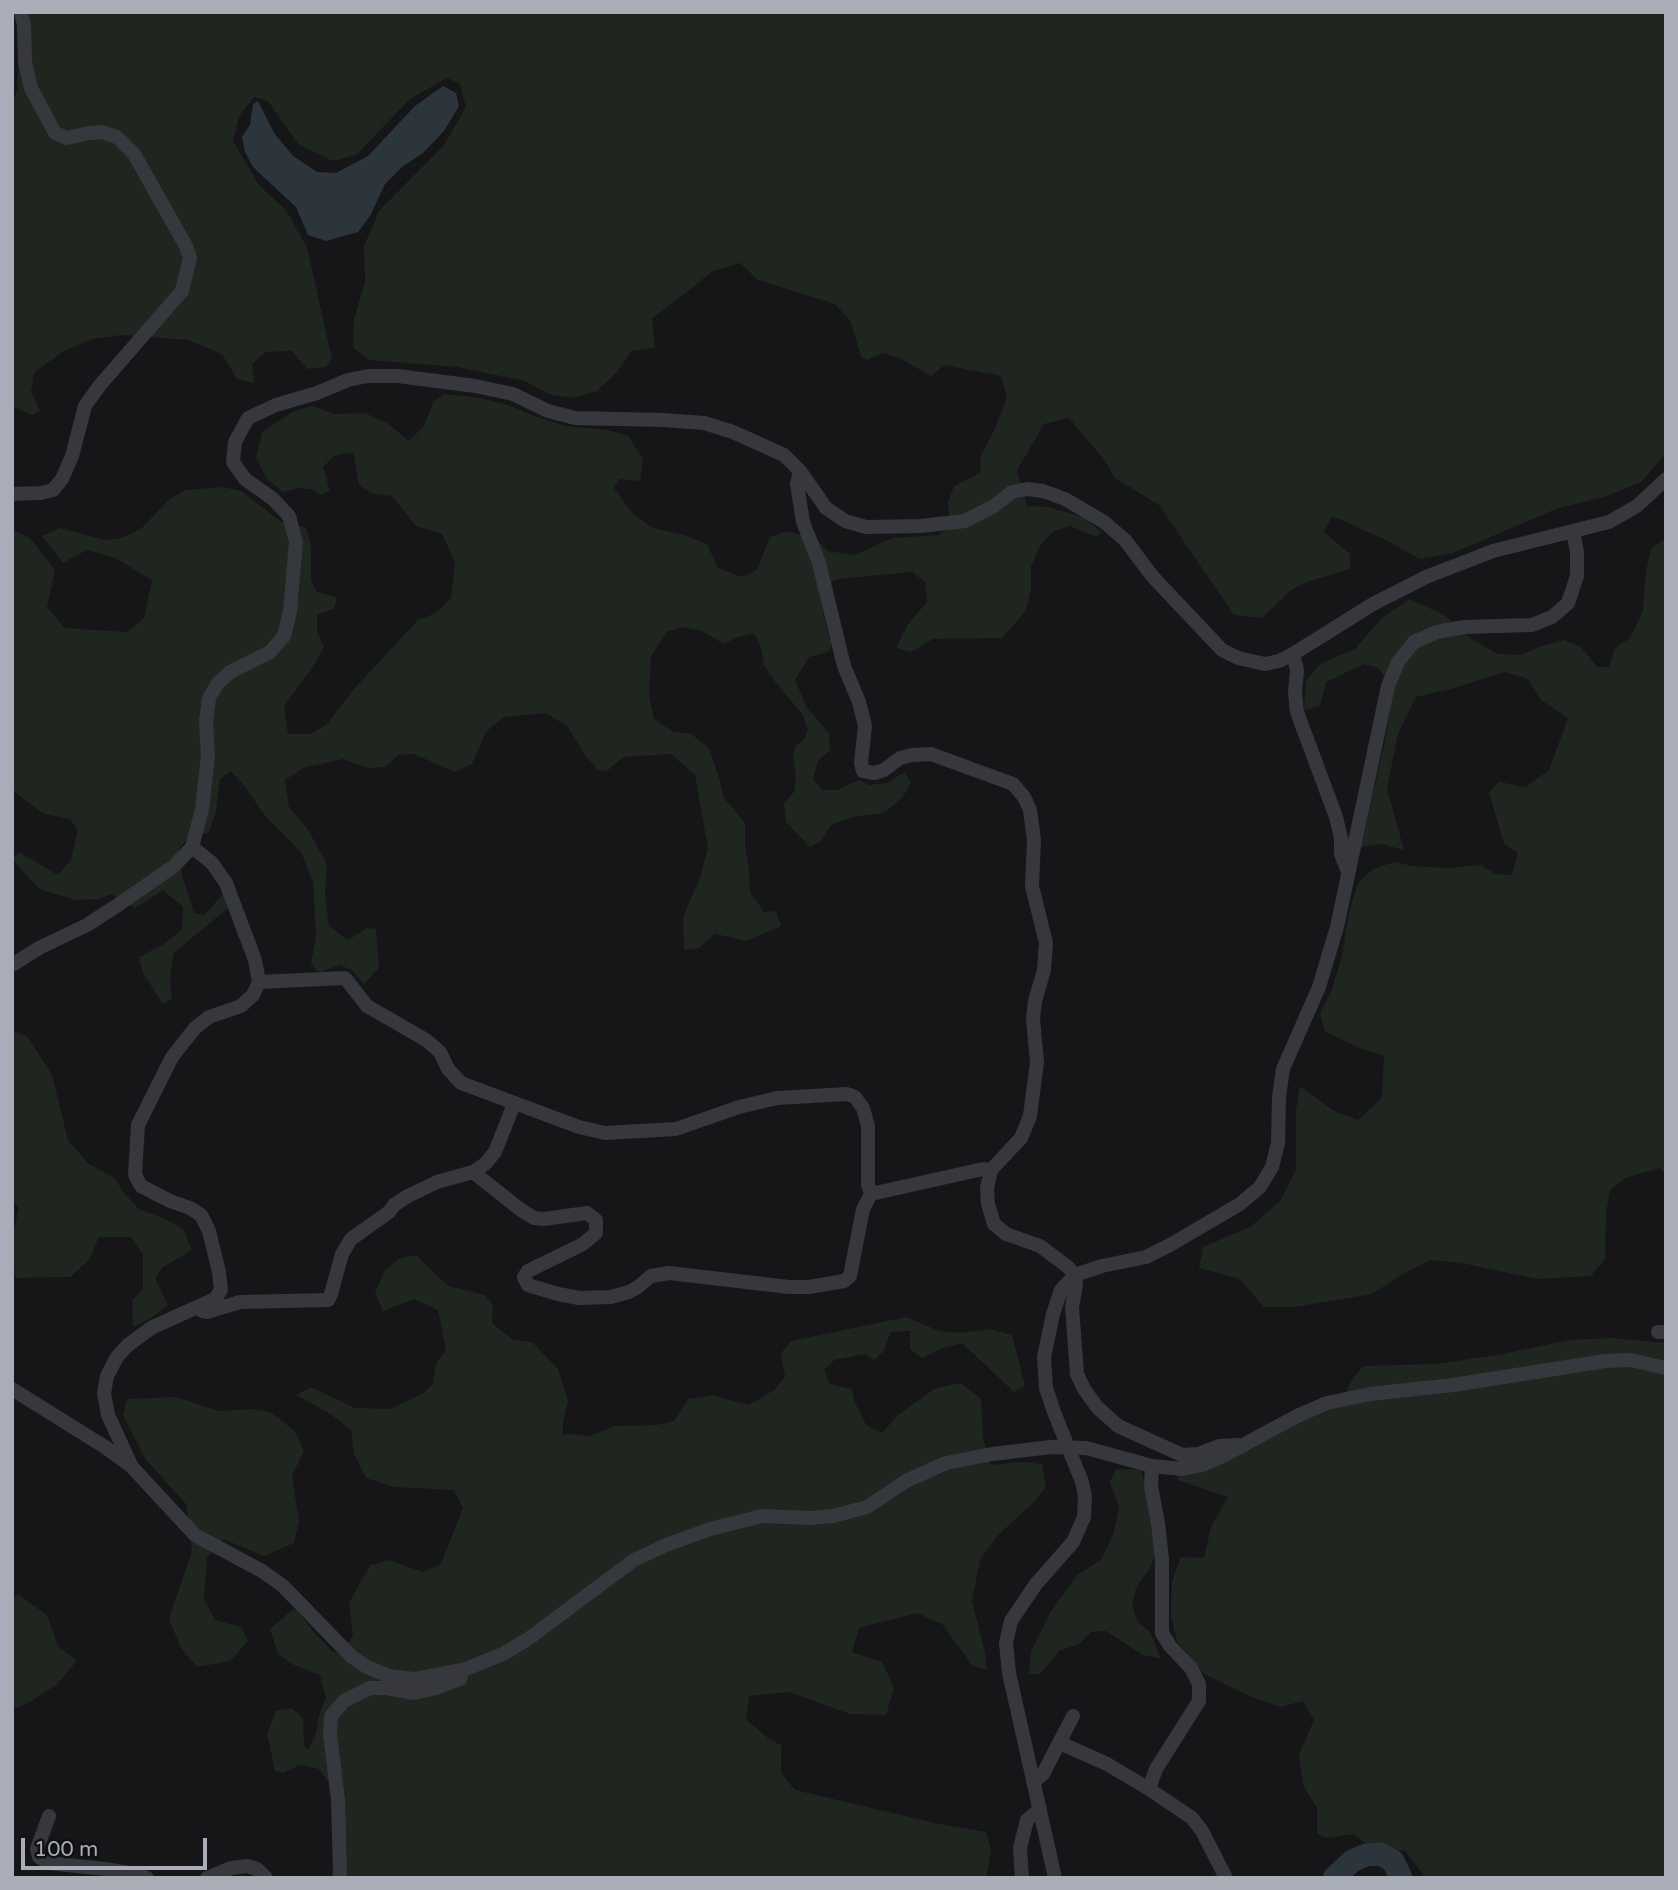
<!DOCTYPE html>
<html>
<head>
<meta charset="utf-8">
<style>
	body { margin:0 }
	#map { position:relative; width:1678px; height:1890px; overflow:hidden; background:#161618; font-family:"Varela Round",sans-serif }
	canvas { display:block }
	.frame { position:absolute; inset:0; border:14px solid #a8adb8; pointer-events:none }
	.scale { position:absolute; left:21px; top:1838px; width:186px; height:32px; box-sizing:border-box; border:4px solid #a8adb8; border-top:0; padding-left:9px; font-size:21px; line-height:24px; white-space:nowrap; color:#a8adb8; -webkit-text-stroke:5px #111113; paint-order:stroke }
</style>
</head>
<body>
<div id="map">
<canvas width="1678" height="1890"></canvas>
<div class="frame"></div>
<div class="scale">100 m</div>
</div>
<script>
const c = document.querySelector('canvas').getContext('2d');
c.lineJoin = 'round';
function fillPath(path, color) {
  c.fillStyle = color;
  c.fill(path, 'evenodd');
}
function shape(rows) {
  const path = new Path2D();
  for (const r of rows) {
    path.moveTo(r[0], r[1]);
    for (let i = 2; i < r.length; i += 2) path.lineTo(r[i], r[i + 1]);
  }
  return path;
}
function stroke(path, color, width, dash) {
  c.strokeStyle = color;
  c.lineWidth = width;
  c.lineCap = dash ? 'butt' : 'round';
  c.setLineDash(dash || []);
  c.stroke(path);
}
fillPath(shape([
	[29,12,1666,12,1666,453,1641,482,1607,496,1556,509,1453,553,1420,559,1386,540,1332,516,1324,532,1350,554,1350,569,1307,582,1291,590,1262,618,1234,615,1159,505,1115,478,1103,458,1069,418,1044,424,1017,470,1027,506,1048,507,1083,517,1102,532,1097,537,1070,526,1054,531,1041,544,1031,566,1031,590,1025,612,1002,638,933,639,911,652,896,648,908,624,927,602,925,582,912,572,837,579,819,589,826,627,832,644,828,652,809,657,795,680,807,708,829,733,830,750,818,761,813,779,822,790,837,790,859,780,869,785,887,783,905,772,911,782,903,797,884,813,852,817,831,825,821,841,810,847,786,822,784,803,794,792,796,777,793,757,795,747,804,739,808,730,803,715,776,683,764,665,761,648,754,633,738,637,724,644,702,631,682,627,667,632,651,656,649,695,654,719,672,731,691,734,708,747,718,774,724,798,745,823,745,845,749,870,750,892,764,912,776,911,781,926,747,941,715,934,699,948,684,950,683,917,700,878,708,848,695,775,671,754,623,757,606,772,597,769,585,755,567,726,546,713,504,717,486,732,472,764,455,772,414,754,398,755,386,767,368,768,343,759,303,768,285,780,289,807,307,828,327,864,325,894,329,926,348,940,367,928,376,929,379,968,364,984,352,970,340,965,318,973,311,964,316,935,313,882,301,852,265,816,244,785,231,771,220,779,216,811,209,833,189,837,179,849,182,875,194,913,204,915,224,893,228,908,174,953,170,976,172,999,163,1004,143,973,139,957,164,944,182,929,183,907,163,890,135,908,111,894,99,899,75,900,39,889,12,859,19,852,58,875,71,860,78,830,70,819,44,814,12,790,12,529,30,538,55,570,47,607,65,628,127,632,144,618,152,580,115,558,87,550,63,563,42,536,60,528,105,540,122,538,142,528,168,500,186,490,223,487,241,491,280,521,306,528,311,545,311,580,317,592,337,597,334,609,317,615,317,632,324,646,316,662,284,706,288,734,311,734,327,724,353,690,418,620,436,613,451,598,455,562,442,534,416,526,392,496,374,494,359,485,353,452,334,456,323,467,330,491,320,495,311,489,300,488,283,492,267,479,256,458,262,432,292,412,312,406,335,414,365,413,387,423,409,441,424,426,433,402,444,394,474,397,505,404,537,417,566,426,608,430,628,436,643,459,640,481,620,479,614,488,633,514,653,528,684,535,707,544,718,568,742,577,757,570,770,537,787,531,817,540,828,551,855,555,892,538,938,535,950,528,948,502,954,486,980,473,981,455,993,433,1007,398,1001,376,945,365,931,376,900,358,882,353,867,360,861,357,851,322,835,304,758,280,740,263,713,271,652,319,655,348,631,351,618,371,597,391,572,398,549,394,525,381,457,367,370,360,353,348,354,319,365,282,364,246,379,211,444,145,466,107,460,84,447,78,410,99,356,155,333,161,298,144,268,101,254,97,239,116,233,141,259,185,286,210,307,247,332,359,326,367,307,369,292,351,265,352,252,364,254,383,237,379,222,354,188,340,122,335,92,339,62,352,34,373,31,392,40,411,31,415,12,406,12,101,17,91,19,45,30,32],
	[1666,538,1666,1174,1660,1168,1625,1178,1610,1190,1606,1213,1605,1259,1591,1276,1537,1279,1462,1263,1430,1260,1403,1274,1372,1294,1294,1307,1264,1307,1240,1279,1199,1268,1203,1247,1250,1227,1280,1201,1296,1170,1296,1110,1300,1086,1334,1111,1358,1120,1382,1098,1384,1056,1362,1049,1325,1032,1320,1013,1331,992,1342,956,1348,916,1358,883,1373,869,1394,862,1413,866,1449,868,1480,865,1496,874,1512,875,1518,853,1504,844,1489,792,1499,782,1526,787,1549,770,1568,718,1541,700,1528,679,1505,672,1454,688,1416,697,1398,734,1387,789,1404,850,1382,844,1361,847,1386,736,1393,693,1379,668,1364,664,1326,682,1320,706,1304,710,1306,681,1320,664,1355,649,1382,618,1410,599,1444,615,1472,639,1497,654,1520,655,1542,646,1564,640,1581,647,1597,667,1609,667,1615,648,1630,638,1643,611,1646,572,1651,549],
	[12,1030,28,1037,52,1075,68,1140,89,1164,115,1178,123,1192,139,1209,165,1219,183,1229,192,1250,163,1267,155,1278,168,1305,151,1318,133,1327,132,1300,143,1290,143,1255,131,1237,99,1237,89,1260,70,1277,15,1278,12,1241,19,1207,12,1201],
	[416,1255,448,1286,485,1295,493,1305,492,1323,513,1340,532,1342,558,1369,568,1401,563,1423,563,1435,574,1434,589,1436,615,1426,656,1425,674,1421,688,1399,714,1395,732,1401,749,1405,774,1390,785,1377,781,1353,791,1341,906,1317,939,1331,961,1333,990,1329,1012,1335,1025,1386,1014,1392,962,1343,942,1348,922,1358,910,1349,910,1331,891,1332,883,1352,874,1360,865,1354,834,1360,824,1370,830,1384,852,1389,854,1400,866,1425,882,1433,898,1415,936,1388,961,1383,981,1399,983,1438,991,1465,1020,1462,1042,1464,1046,1487,1032,1504,997,1536,980,1560,972,1601,985,1652,987,1670,972,1665,942,1624,917,1613,859,1628,852,1652,882,1662,894,1688,886,1715,850,1714,789,1692,749,1696,746,1719,769,1739,781,1745,781,1773,795,1790,939,1824,986,1832,991,1850,986,1878,343,1878,344,1808,329,1783,319,1769,299,1765,284,1773,275,1771,267,1733,276,1711,292,1708,303,1718,304,1746,309,1749,316,1733,320,1712,326,1698,320,1675,294,1665,278,1654,270,1629,292,1610,298,1611,312,1630,332,1651,341,1654,353,1636,349,1603,370,1565,389,1560,423,1572,441,1564,463,1508,454,1490,394,1487,366,1478,354,1454,351,1430,329,1413,296,1395,311,1387,355,1408,390,1409,422,1394,433,1384,436,1364,446,1350,438,1310,414,1299,383,1311,375,1292,385,1270,400,1258],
	[1611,1338,1666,1343,1666,1878,1424,1878,1423,1874,1405,1851,1368,1845,1354,1834,1327,1838,1317,1834,1317,1808,1303,1785,1299,1755,1314,1720,1303,1701,1280,1707,1247,1695,1204,1674,1177,1641,1171,1616,1172,1582,1181,1557,1204,1558,1211,1527,1228,1497,1178,1480,1177,1473,1305,1419,1341,1406,1350,1383,1363,1366,1436,1364,1503,1354,1569,1340],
	[176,1397,219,1411,252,1409,270,1412,295,1431,304,1451,292,1476,299,1521,294,1543,264,1556,223,1539,207,1558,204,1599,215,1620,241,1627,248,1641,230,1661,197,1667,181,1648,169,1619,192,1551,186,1504,146,1460,123,1415,127,1399],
	[1116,1469,1141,1470,1155,1523,1157,1551,1150,1568,1136,1588,1132,1605,1137,1621,1151,1633,1161,1659,1143,1655,1106,1631,1091,1632,1079,1644,1059,1651,1040,1674,1029,1674,1031,1651,1050,1613,1077,1575,1101,1560,1114,1532,1119,1507,1110,1482],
	[19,1595,47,1615,58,1646,77,1661,56,1685,25,1705,12,1709,12,1597]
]), '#1e261f');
fillPath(shape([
	[443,86,456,93,459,106,444,131,423,153,402,167,385,184,370,216,358,232,326,241,308,235,296,207,253,167,245,152,242,137,250,125,253,104,258,101,274,133,293,156,317,172,336,173,368,156,415,106]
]), '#2c353c');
stroke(shape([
	[1334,1878,1352,1861,1366,1855,1380,1854,1393,1861,1401,1878]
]), '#2c353c', 23);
stroke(shape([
	[800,471,797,484,803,522,819,563,844,666,859,702,865,726,861,763,863,771,874,773,884,770,900,758,912,755,931,754,1013,784,1024,797,1030,810,1034,840,1032,886,1046,943,1044,970,1035,1001,1033,1019,1037,1062,1030,1116,1021,1138,991,1170,987,1188,988,1204,994,1224,1006,1234,1040,1246,1068,1267,1075,1275,1076,1285,1072,1307,1077,1374,1084,1389,1097,1407,1118,1426,1182,1455,1198,1454,1219,1446,1239,1445],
	[12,494,41,493,53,490,62,479,72,456,85,406,100,385,182,291,190,258,186,246,134,154,117,137,102,132,89,133,67,138,55,133,31,88,25,62,24,25,21,12],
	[1293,654,1297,670,1295,692,1297,712,1336,817,1341,838,1341,854,1348,872],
	[12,965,39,948,87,925,118,905,174,866,192,847,202,810,208,756,206,721,209,698,218,683,230,672,270,652,284,636,290,611,296,542,289,516,273,499,245,479,233,462,235,442,248,418,276,405,317,393,348,380,368,376,398,376,475,386,513,394,548,411,575,418,663,420,704,423,733,432,784,455,800,471,826,508,845,521,866,527,921,526,965,521,994,506,1012,492,1027,489,1043,491,1065,499,1104,522,1125,540,1153,577,1222,650,1238,658,1265,664,1279,661,1293,654,1373,604,1426,577,1493,551,1609,522,1637,506,1666,479],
	[259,982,345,978,367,1006,426,1040,440,1052,448,1069,461,1083,579,1127,605,1133,676,1129,739,1107,777,1098,847,1094,855,1097,863,1108,868,1126,868,1185,871,1194],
	[473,1172,521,1210,534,1218,544,1219,587,1213,596,1220,596,1233,583,1244,528,1271,524,1277,528,1285,558,1294,579,1298,611,1297,629,1292,638,1287,651,1276,669,1273,789,1287,809,1287,844,1281,850,1276,863,1209,871,1194,983,1169,991,1170],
	[202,1311,207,1312,240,1302,328,1300,331,1294,342,1254,351,1239,389,1212,394,1205,408,1196,437,1182,473,1172,485,1164,495,1152,514,1104],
	[1658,1332,1666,1332],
	[12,1389,105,1447,131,1466,195,1535,262,1571,283,1586,351,1656,367,1667,389,1676,414,1679,466,1669,503,1654,528,1639,634,1560,666,1545,710,1529,762,1516,811,1518,833,1516,867,1507,906,1481,946,1463,992,1454,1051,1447,1086,1448,1152,1466,1183,1469,1202,1465,1221,1457,1297,1416,1327,1403,1370,1394,1453,1385,1605,1361,1631,1360,1666,1368],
	[131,1465,108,1415,104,1393,107,1376,117,1357,128,1345,151,1328,215,1299,221,1290,219,1272,209,1231,201,1215,190,1208,170,1201,141,1186,135,1175,138,1125,172,1057,195,1028,209,1017,241,1006,253,995,259,982,255,960,226,883,212,863,192,847],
	[1060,1743,1107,1764,1149,1789,1192,1818,1202,1831,1226,1878],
	[1033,1782,1043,1774,1073,1716],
	[1149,1789,1156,1769,1199,1701,1199,1684,1191,1668,1170,1646,1162,1633,1162,1559,1158,1523,1151,1486,1152,1466],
	[49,1816,37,1849,39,1857,48,1863,105,1869,130,1873,147,1878],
	[207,1878,231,1868,247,1866,257,1869,266,1878],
	[339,1878,340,1873,338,1800,330,1734,331,1716,344,1701,370,1688,386,1688,414,1693,436,1688,460,1679,461,1676],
	[1022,1878,1020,1848,1027,1820,1040,1809],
	[1055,1878,1009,1673,1006,1643,1011,1621,1036,1584,1073,1542,1084,1517,1085,1496,1082,1482,1054,1412,1046,1388,1044,1357,1053,1314,1061,1290,1075,1275,1102,1266,1146,1257,1170,1245,1240,1204,1260,1187,1272,1167,1278,1143,1279,1097,1283,1069,1319,987,1337,927,1388,686,1398,662,1414,642,1437,632,1464,627,1532,625,1552,617,1568,603,1577,576,1577,552,1573,531]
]), '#37383d', 14);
</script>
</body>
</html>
